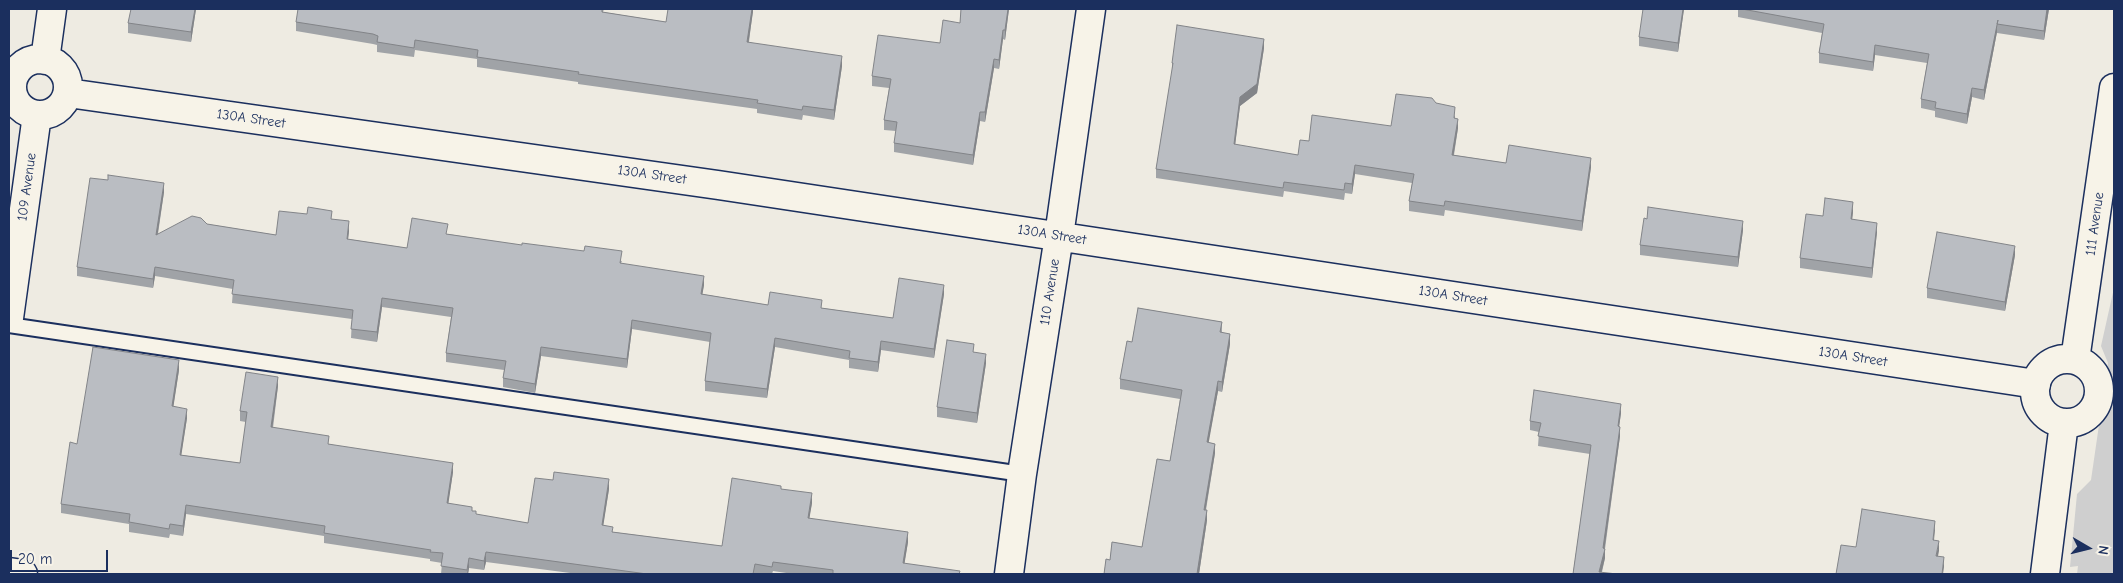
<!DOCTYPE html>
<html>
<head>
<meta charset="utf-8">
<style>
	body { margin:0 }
	#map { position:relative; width:2123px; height:583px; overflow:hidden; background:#eeebe2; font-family:"Comic Neue",sans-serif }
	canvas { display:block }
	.frame { position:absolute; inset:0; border:10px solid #1b2f5e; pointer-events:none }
	.north { position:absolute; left:2063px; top:523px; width:50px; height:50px; -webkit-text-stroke:4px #f7f3e8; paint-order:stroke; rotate:98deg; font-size:14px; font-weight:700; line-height:20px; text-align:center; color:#1b2f5e }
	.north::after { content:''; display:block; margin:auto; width:18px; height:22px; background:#1b2f5e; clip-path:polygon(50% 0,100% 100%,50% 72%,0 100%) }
	.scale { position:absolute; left:10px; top:550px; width:98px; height:22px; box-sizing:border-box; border:2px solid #1b2f5e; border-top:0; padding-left:6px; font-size:15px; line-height:18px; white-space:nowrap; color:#1b2f5e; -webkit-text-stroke:4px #f7f3e8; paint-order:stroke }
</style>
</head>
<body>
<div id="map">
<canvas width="2123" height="583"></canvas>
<div class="frame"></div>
<div class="north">N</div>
<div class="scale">20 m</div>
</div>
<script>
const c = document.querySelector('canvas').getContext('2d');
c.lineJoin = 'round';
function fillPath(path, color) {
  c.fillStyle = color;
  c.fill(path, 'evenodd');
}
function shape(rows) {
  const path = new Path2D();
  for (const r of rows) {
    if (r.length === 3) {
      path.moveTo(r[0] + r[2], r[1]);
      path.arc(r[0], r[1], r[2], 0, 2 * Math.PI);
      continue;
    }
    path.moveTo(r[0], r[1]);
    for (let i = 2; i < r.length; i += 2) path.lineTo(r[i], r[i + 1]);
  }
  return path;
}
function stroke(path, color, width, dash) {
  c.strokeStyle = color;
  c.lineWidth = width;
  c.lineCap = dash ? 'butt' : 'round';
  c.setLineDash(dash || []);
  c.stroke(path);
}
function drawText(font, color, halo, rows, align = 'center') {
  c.font = font + ' "Comic Neue",sans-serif';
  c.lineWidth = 4;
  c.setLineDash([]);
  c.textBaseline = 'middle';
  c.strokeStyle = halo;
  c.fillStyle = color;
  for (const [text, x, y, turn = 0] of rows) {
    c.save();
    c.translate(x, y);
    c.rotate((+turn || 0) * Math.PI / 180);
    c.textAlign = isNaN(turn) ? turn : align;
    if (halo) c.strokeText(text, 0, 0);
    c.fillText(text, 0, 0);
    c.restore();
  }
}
fillPath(shape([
	[2114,288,2114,574,2077,574,2078,566,2070,567,2077,494,2091,480,2108,363,2101,346]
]), '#cfcfcf');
const lane = shape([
	[9,325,1022,474]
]);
const street = shape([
	[40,87,28],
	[45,60,52,9],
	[68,93,718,185,2036,384],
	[9,318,37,115],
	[9,572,23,574],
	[1009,574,1022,474,1059,236,1091,9]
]);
const secondary = shape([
	[2067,391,32],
	[2075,360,2114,88],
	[2045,574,2064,423]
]);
stroke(lane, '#1b2f5e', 18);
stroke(street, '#1b2f5e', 31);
stroke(secondary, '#1b2f5e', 31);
stroke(lane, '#f7f3e8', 14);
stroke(street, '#f7f3e8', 28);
stroke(secondary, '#f7f3e8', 28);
fillPath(shape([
	[196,9,191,42,128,33,128,23],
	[604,9,603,12,666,22,753,9,749,42,842,66,834,120,803,115,802,120,757,113,757,109,578,84,578,82,477,67,477,59,415,50,414,57,377,52,377,45,373,44,296,31,296,22],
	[961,9,1009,9,1005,40,1003,39,999,69,994,68,985,122,980,121,973,165,894,152,894,143,896,131,884,130,884,120,889,88,872,86,872,76,940,43,960,23],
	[1684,9,1678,52,1639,46,1639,37],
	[1738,9,2049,9,2044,40,1997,33,1997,32,1984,100,1972,97,1967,124,1935,117,1935,111,1921,108,1921,99,1927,63,1875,55,1873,71,1819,63,1819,53,1822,33,1738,17],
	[1264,48,1257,93,1240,106,1235,145,1298,155,1309,141,1391,126,1436,103,1455,116,1455,118,1458,128,1454,155,1506,163,1591,167,1582,231,1445,210,1444,216,1409,211,1409,201,1412,183,1355,174,1352,194,1345,193,1344,200,1284,191,1283,197,1156,178,1156,169,1172,72,1172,63],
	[108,180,164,192,158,234,207,224,276,235,332,219,349,231,348,239,407,248,448,234,622,261,621,263,704,285,702,294,768,305,822,308,893,318,944,294,934,358,881,350,878,372,849,368,849,360,775,347,767,398,705,391,705,381,710,342,632,329,627,368,541,356,535,393,503,387,503,378,504,370,446,362,446,353,451,317,382,307,377,342,351,338,352,319,232,303,233,289,155,276,153,288,77,276,77,267],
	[1853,212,1852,219,1877,232,1872,278,1800,268,1800,258,1823,216],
	[1743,230,1738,267,1640,255,1640,245],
	[2015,255,2005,311,1927,298,1927,288],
	[1138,308,1222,322,1222,333,1230,334,1230,344,1222,392,1218,391,1208,443,1215,444,1215,453,1206,510,1207,510,1207,520,1199,574,1104,574,1106,559,1110,560,1112,542,1142,547,1157,459,1170,461,1180,399,1120,389,1120,379,1127,341,1132,342],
	[974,352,986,363,977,423,937,417,937,407],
	[179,370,173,407,187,418,181,455,240,463,246,422,240,421,240,411,278,386,273,428,329,444,453,472,448,503,472,511,476,515,528,523,609,489,603,525,613,532,722,546,781,489,812,503,809,518,908,542,904,564,960,574,793,574,773,571,772,574,578,574,486,562,484,570,469,568,468,574,441,574,442,563,430,561,430,559,324,543,324,536,186,514,183,536,170,534,169,538,129,532,129,524,61,513,61,504,77,444],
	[1621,413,1619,426,1620,436,1605,549,1605,558,1602,572,1573,574,1590,454,1538,446,1539,432,1530,430,1530,421]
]), '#a0a3a7');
fillPath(shape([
	[195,9,196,9,191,42,191,32],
	[752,9,753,9,753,12,747,52,747,42],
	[1008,9,1009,9,1005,40,1005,30],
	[1683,9,1684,9,1678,52,1678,43],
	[2047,9,2049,9,2044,40,2044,31],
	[1997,24,1997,32,1984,100,1984,90],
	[1003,30,1003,39,999,69,999,60],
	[1264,39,1264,48,1257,93,1240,106,1234,154,1234,144,1240,97],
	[1875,45,1875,55,1873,71,1873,62],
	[842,56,842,66,834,120,834,110],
	[994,59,994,68,985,122,985,112],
	[1972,88,1972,97,1967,124,1967,114],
	[980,112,980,121,973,165,973,155],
	[1458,119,1458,128,1452,164,1452,155],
	[1591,158,1591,167,1582,231,1582,221],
	[1355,165,1355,174,1352,194,1352,184],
	[164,183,164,192,156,244,156,235],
	[1853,202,1853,212,1851,229,1851,219],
	[349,221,349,231,347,248,347,239],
	[1743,221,1743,230,1738,267,1738,257],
	[1877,223,1877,232,1872,278,1872,268],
	[2015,246,2015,255,2005,311,2005,302],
	[155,267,155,276,153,288,153,279],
	[704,276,704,285,701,303,701,294],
	[944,285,944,294,934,358,934,349],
	[382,298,382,307,377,342,377,332],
	[632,320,632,329,627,368,627,359],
	[1230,334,1230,344,1222,392,1222,382],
	[775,338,775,347,767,398,767,389],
	[881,341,881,350,878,372,878,362],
	[541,347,541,356,535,393,535,384],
	[986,354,986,363,977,423,977,413],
	[179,360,179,370,172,416,172,406],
	[278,377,278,386,271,437,271,427],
	[1218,381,1218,391,1207,452,1207,442],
	[1621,404,1621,413,1618,435,1618,426],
	[187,409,187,418,180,464,180,455],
	[1620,427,1620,436,1604,552,1605,549,1605,558,1601,574,1599,572],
	[1215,444,1215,453,1204,519,1204,510],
	[453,463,453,472,447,513,447,503],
	[609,479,609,489,602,534,602,525],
	[812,493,812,503,808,527,808,518],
	[186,505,186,514,183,536,183,526],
	[1207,510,1207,520,1199,574,1197,574],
	[1935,521,1935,530,1933,550,1933,540],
	[908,532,908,542,903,573,903,563],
	[1939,541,1939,551,1936,566,1936,556],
	[486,552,486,562,484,570,484,561],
	[1944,557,1944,567,1943,574,1942,574],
	[469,558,469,568,468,574,467,574]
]), '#828488');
const building = shape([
	[131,9,195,9,191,32,128,23,131,9],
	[298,9,602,9,602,12,666,22,668,9,752,9,747,42,842,56,834,110,803,106,802,110,757,103,758,100,578,74,579,72,477,57,478,50,415,40,414,48,377,42,378,36,373,34,296,22,298,9],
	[961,9,1008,9,1005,30,1003,30,999,60,994,59,985,112,980,112,973,155,894,143,897,122,884,120,891,79,872,76,878,35,940,43,943,20,960,23,961,9],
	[1643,9,1683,9,1678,43,1639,37,1643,9],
	[1742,9,2047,9,2044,31,1997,24,1998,20,1984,90,1972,88,1967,114,1935,108,1936,102,1921,99,1929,54,1875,45,1873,62,1819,53,1824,24,1742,9],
	[1177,25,1264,39,1257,84,1240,97,1234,144,1298,155,1300,140,1309,141,1312,115,1391,126,1396,94,1432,98,1436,103,1455,107,1454,118,1458,119,1452,155,1506,163,1509,145,1591,158,1582,221,1445,201,1444,206,1409,201,1414,174,1355,165,1352,184,1345,183,1344,190,1284,182,1283,188,1156,169,1173,63,1172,63,1177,25],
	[108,175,164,183,156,235,192,216,201,218,207,224,276,235,279,211,307,214,308,207,332,211,331,219,349,221,347,239,407,248,412,218,448,224,446,234,522,245,522,243,584,251,585,246,622,251,620,263,704,276,701,294,768,305,770,292,822,300,821,308,893,318,899,278,944,285,934,349,881,341,878,362,849,358,850,351,775,338,767,389,705,381,711,333,632,320,627,359,541,347,535,384,503,378,506,361,446,353,453,308,382,298,377,332,351,329,353,310,232,294,234,280,155,267,153,279,77,267,90,178,108,180,108,175],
	[1825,198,1853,202,1851,219,1877,223,1872,268,1800,258,1806,214,1823,216,1825,198],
	[1648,207,1743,221,1738,257,1640,245,1644,218,1647,219,1648,207],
	[1937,232,2015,246,2005,302,1927,288,1937,232],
	[1138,308,1222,322,1220,332,1230,334,1222,382,1218,381,1207,442,1215,444,1204,510,1207,510,1197,574,1104,574,1106,559,1110,560,1112,542,1142,547,1157,459,1170,461,1182,390,1120,379,1127,341,1132,342,1138,308],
	[947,340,974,344,973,352,986,354,977,413,937,407,947,340],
	[93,347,179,360,172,406,187,409,180,455,240,463,247,412,240,411,246,372,278,377,271,427,329,436,328,444,453,463,447,503,472,507,472,511,476,511,476,514,528,523,535,478,553,480,554,472,609,479,602,525,613,527,612,532,722,546,732,478,781,486,781,489,812,493,808,518,908,532,903,563,960,571,959,574,833,574,833,570,773,562,772,567,755,564,753,574,647,574,486,552,484,561,469,558,467,570,441,566,443,553,430,552,431,550,324,533,325,526,186,505,183,526,170,524,169,529,129,522,130,514,61,504,70,442,77,444,93,347],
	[1534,390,1621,404,1618,426,1620,427,1603,548,1605,549,1599,572,1617,574,1573,574,1591,445,1538,436,1541,423,1530,421,1534,390],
	[1862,509,1935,521,1933,540,1939,541,1936,556,1944,557,1942,574,1836,574,1841,545,1856,547,1862,509]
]);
fillPath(building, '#babdc2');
stroke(building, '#828488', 1);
drawText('14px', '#1b2f5e', '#f7f3e8', [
	["130A Street",251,119,8],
	["130A Street",652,175,8],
	["109 Avenue",27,187,-82],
	["111 Avenue",2095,224,-82],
	["130A Street",1052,235,9],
	["110 Avenue",1050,292,-81],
	["130A Street",1453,296,9],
	["130A Street",1853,357,9]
]);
</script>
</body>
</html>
